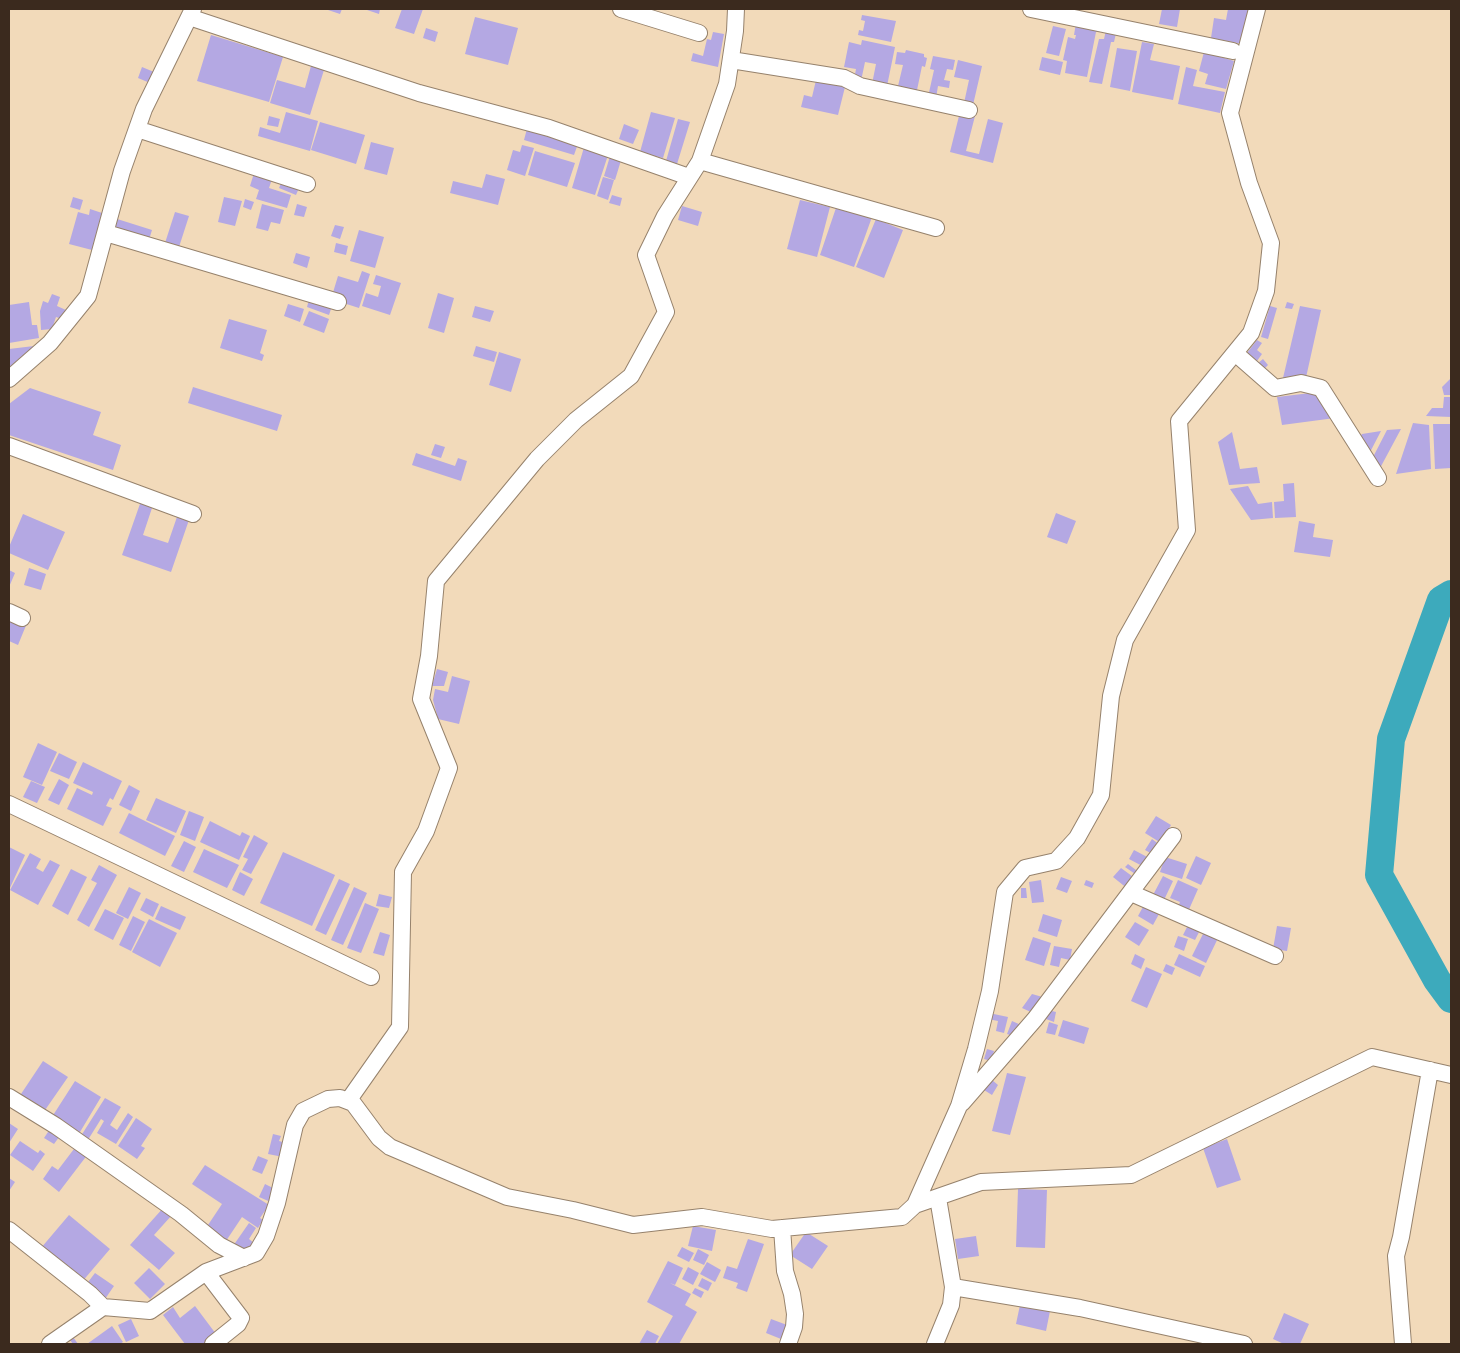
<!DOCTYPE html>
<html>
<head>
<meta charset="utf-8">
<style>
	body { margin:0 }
	#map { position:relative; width:1460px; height:1353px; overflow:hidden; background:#f2daba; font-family:Itim,sans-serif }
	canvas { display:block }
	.frame { position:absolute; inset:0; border:10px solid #3b2a1e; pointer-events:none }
</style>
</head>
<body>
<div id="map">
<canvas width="1460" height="1353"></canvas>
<div class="frame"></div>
</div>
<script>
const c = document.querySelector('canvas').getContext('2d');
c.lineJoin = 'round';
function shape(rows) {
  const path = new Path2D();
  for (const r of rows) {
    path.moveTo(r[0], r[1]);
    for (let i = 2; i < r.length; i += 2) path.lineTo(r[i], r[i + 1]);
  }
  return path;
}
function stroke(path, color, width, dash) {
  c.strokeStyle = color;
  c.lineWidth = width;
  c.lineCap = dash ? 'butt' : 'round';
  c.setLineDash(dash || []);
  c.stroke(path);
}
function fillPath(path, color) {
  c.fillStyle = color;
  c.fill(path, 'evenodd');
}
stroke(shape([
	[1451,594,1441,600,1391,739,1379,875,1437,980,1451,999]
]), '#3daabc', 28);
fillPath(shape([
	[325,9,342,9,340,14],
	[364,9,380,9,379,14],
	[402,9,423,9,414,34,395,28],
	[1162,9,1180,9,1177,27,1159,24],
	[1228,9,1249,9,1243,44,1211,38,1214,18,1226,20],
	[862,15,896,21,891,42,858,35,859,30,863,31,865,21,861,20],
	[475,17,518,28,508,65,465,54],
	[1076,23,1101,25,1099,32,1096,32,1087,77,1065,73,1067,61,1063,60,1068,37,1075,39,1076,35,1074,35],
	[1053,26,1066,29,1059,56,1046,53],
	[1107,26,1117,29,1114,42,1111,42,1102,84,1089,82,1099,39,1104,39],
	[426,28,438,32,435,42,423,38],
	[713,32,724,34,718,67,691,61,693,53,703,56,707,39,711,40],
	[211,35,283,57,269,102,197,81],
	[862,40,895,47,887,86,872,84,876,64,865,62,861,81,854,80,856,69,844,67,849,42,861,45],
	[1142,42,1154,44,1150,60,1180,66,1173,100,1132,92],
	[1117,48,1137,51,1130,91,1110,87],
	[906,50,924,54,924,57,927,58,925,67,922,66,917,90,898,86,903,65,895,64,897,52,905,53],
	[1204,52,1234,61,1226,89,1205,84,1208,74,1199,71],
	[933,56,955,60,953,70,947,69,944,80,950,81,949,88,938,86,936,98,928,97,934,70,930,69],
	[1042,57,1063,62,1060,75,1039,70],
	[958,60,982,66,973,105,964,103,969,80,954,77],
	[311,66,324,70,310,115,270,103,277,80,305,88],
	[142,67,154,72,150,83,138,78],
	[1186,67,1197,70,1193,86,1225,92,1220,113,1178,104],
	[817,76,846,83,838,115,801,107,804,95,812,97],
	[286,112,318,121,310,151,258,136,260,127,280,133],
	[651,112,675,118,663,158,640,152],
	[960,112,975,116,966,151,979,154,988,119,1003,123,993,163,950,152],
	[269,116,280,119,278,127,267,125],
	[678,119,690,122,677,164,666,161],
	[320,122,365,135,356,164,311,150],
	[624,124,639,130,633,144,619,139],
	[528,125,579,141,574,155,524,140],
	[371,142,394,148,387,175,364,169],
	[585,144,609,152,595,195,572,188],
	[522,145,534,148,525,176,507,170,513,150,520,152],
	[535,151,575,163,567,187,528,175],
	[611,153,622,157,615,180,604,176],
	[255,170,273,176,269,188,291,195,287,208,256,199,259,190,250,186],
	[486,174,505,179,498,205,450,193,453,181,482,188],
	[603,177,614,180,608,200,597,196],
	[282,181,299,188,296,195,279,188],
	[612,195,622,198,620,206,609,203],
	[73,197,83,200,80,210,70,207],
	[224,197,242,201,235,226,218,222],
	[245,199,254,202,251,210,243,207],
	[800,200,830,207,817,257,787,249],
	[262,204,284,210,280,224,271,222,268,231,256,228],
	[297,204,307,207,304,217,294,215],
	[837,205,872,217,854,267,820,255],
	[682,206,702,212,698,226,678,220],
	[90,209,102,213,92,250,69,244,78,212,89,215],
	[175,212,189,216,179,247,165,243],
	[114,218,152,230,148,243,110,231],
	[876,219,903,230,884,278,856,267],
	[335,225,344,227,340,239,331,236],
	[359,230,384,237,375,268,350,261],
	[336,243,348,246,346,255,334,252],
	[296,253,310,257,307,268,293,263],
	[362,271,370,274,359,308,331,299,338,276,358,282],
	[376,275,401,283,390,315,362,306,366,293,378,297,381,286,373,284],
	[438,293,454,298,444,333,428,328],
	[52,294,60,297,57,306,66,310,62,319,56,317,52,329,41,330,40,311,43,301,48,303],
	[310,296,333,303,329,315,307,307],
	[29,302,32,325,37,325,39,338,9,343,9,305],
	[1287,302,1294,304,1292,309,1285,308],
	[288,304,304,309,300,322,284,316],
	[475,306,494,311,490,322,472,317],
	[1270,306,1277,308,1268,339,1261,337],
	[1300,306,1321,310,1305,382,1283,378],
	[309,311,329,319,324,333,303,325],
	[229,319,267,330,260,353,264,355,262,361,220,348],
	[1257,340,1262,343,1257,350,1262,354,1257,361,1247,353],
	[34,346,35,352,9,375,9,349],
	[476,346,497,352,494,362,473,356],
	[499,352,521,359,511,392,489,385],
	[1263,359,1268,365,1263,370,1257,364],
	[1451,378,1451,395,1444,395,1442,387],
	[193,387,282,415,277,431,188,403],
	[30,388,101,412,93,435,121,445,113,470,9,435,9,404],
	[1319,392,1335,418,1282,425,1277,397],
	[1444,397,1451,397,1451,417,1426,416,1432,408,1443,408],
	[1413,423,1429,425,1431,469,1396,474],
	[1433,424,1450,424,1451,468,1435,469],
	[1401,429,1379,470,1372,459,1387,430],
	[1381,431,1368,456,1358,440,1362,434],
	[1232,432,1240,469,1257,467,1260,483,1229,485,1218,442],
	[435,444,445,447,441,458,431,455],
	[416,453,455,466,458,458,467,461,461,481,412,465],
	[1294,483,1296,517,1275,518,1274,502,1284,501,1283,484],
	[1248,486,1258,504,1272,502,1273,518,1251,520,1230,489],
	[141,501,153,505,143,535,168,543,178,514,190,517,171,572,122,555],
	[1056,513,1076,521,1067,544,1047,537],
	[23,514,65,532,48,570,9,553,9,547],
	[1299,521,1315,524,1313,537,1333,540,1330,557,1294,552],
	[29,568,46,574,41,590,24,585],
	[9,570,15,573,9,587],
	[9,615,27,623,18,645,9,641],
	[437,669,448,672,444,686,432,686],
	[452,676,470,681,459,724,438,719,433,700,435,689,448,692],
	[38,743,57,752,42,785,23,777],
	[59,753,77,762,69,779,50,771],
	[83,762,122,781,113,800,110,798,106,806,112,808,103,826,67,809,77,788,92,795,93,792,73,783],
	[59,779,69,785,59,805,48,800],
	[31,781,45,787,37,803,23,797],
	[129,785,140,791,131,811,119,805],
	[156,798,186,811,176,833,146,820],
	[189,811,204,817,195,841,180,835],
	[129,813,175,836,165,856,119,833],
	[1156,816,1171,825,1161,843,1145,833],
	[210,821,240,836,242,832,250,836,239,860,200,842],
	[254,835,268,843,251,874,242,870,248,859,243,857],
	[1152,839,1160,845,1154,855,1145,850],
	[184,841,196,847,184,872,171,866],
	[9,847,25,855,9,890],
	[204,849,239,865,227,888,193,872],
	[1134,850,1151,859,1146,868,1129,859],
	[283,852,335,875,312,926,260,903],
	[30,853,41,859,36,868,43,872,50,860,60,865,38,905,10,890],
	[1196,856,1211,863,1201,885,1186,878],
	[1165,857,1187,864,1182,879,1160,872],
	[1128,864,1140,873,1138,876,1125,867],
	[99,865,117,875,89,927,77,920,97,883,91,880],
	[1121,868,1136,879,1128,889,1113,877],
	[71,869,87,877,68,915,52,906],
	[240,872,253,879,244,896,232,890],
	[1163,876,1173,881,1164,900,1153,895],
	[1061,877,1072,881,1067,893,1056,889],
	[339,879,350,884,326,935,315,930],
	[1041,880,1044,902,1032,903,1029,882],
	[1086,880,1094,883,1092,888,1084,885],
	[1178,880,1198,889,1187,914,1177,909,1180,902,1170,898],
	[129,887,141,893,128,919,116,913],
	[354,887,367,893,343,945,331,940],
	[1021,888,1026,888,1027,898,1021,898],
	[379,894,392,897,389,908,376,906],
	[146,898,159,904,153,917,140,910],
	[365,903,379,909,361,953,347,948],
	[1144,905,1159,914,1153,925,1138,916],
	[161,906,186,917,180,930,155,919],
	[105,909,124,918,113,940,94,930],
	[1043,914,1062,920,1057,937,1038,931],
	[133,916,145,922,131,951,119,945],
	[149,919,177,933,160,967,132,952],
	[1135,922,1149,930,1139,946,1125,937],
	[1189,923,1201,928,1195,940,1183,935],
	[1277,926,1291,928,1287,951,1273,949],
	[1206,928,1220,934,1206,963,1192,956],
	[380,932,390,935,384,956,373,953],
	[1178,936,1188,939,1184,951,1174,947],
	[1033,937,1051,943,1044,966,1025,960],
	[1054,946,1072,949,1070,960,1061,958,1059,967,1050,965],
	[1135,954,1145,959,1141,969,1131,964],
	[1179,954,1205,966,1200,977,1174,965],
	[1166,964,1175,968,1172,975,1163,971],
	[1146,967,1162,974,1147,1008,1131,1001],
	[1032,994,1046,998,1033,1013,1022,1008],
	[1048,1010,1056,1012,1054,1022,1046,1019],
	[989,1013,1008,1017,1004,1033,996,1031,998,1021,988,1019],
	[1063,1020,1089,1028,1084,1044,1058,1036],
	[1012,1021,1021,1025,1016,1037,1007,1034],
	[1049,1022,1058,1025,1055,1035,1046,1033],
	[987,1049,994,1051,991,1061,984,1059],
	[43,1061,68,1077,43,1113,19,1097],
	[1007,1073,1026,1077,1010,1135,992,1131],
	[991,1079,998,1085,992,1095,984,1090],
	[75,1081,101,1097,77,1137,50,1120],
	[105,1098,121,1107,110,1125,117,1130,128,1113,133,1117,116,1144,97,1133,104,1121,101,1119,86,1143,79,1139],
	[136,1118,152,1129,141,1146,145,1148,137,1159,118,1146],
	[9,1123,18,1129,9,1143],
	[52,1126,62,1133,54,1144,44,1138],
	[273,1134,281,1136,279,1141,286,1143,283,1157,268,1154],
	[1227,1139,1241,1180,1217,1188,1203,1148],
	[20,1141,38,1153,40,1150,45,1154,33,1171,10,1155],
	[77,1145,88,1154,59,1192,43,1179,52,1166,58,1170],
	[258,1156,268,1160,262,1174,252,1170],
	[205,1165,269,1205,260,1218,263,1220,258,1228,242,1217,224,1244,204,1231,222,1204,192,1184],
	[9,1178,15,1182,9,1191],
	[265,1184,279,1191,273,1203,259,1197],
	[1018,1189,1047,1190,1045,1248,1016,1247],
	[164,1207,172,1215,154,1235,175,1253,159,1270,130,1245],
	[69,1215,110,1249,81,1283,41,1248],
	[249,1223,256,1228,249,1239,254,1243,246,1254,233,1246],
	[693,1226,716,1230,712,1251,688,1246],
	[806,1232,828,1246,812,1269,790,1255],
	[976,1236,979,1256,958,1259,955,1239],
	[748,1239,764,1244,747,1292,736,1288,738,1283,723,1278,727,1266,737,1269],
	[682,1247,694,1253,689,1262,677,1256],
	[698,1249,709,1255,704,1265,693,1260],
	[668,1261,683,1268,675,1285,670,1283,691,1294,685,1305,697,1312,679,1344,657,1344,673,1316,647,1302],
	[707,1262,721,1270,715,1282,700,1274],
	[688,1267,699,1273,693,1285,682,1279],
	[149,1268,165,1284,150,1299,134,1283],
	[95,1273,114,1286,105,1299,85,1286],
	[702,1278,712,1283,708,1291,698,1286],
	[695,1288,704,1292,701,1298,692,1293],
	[1020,1305,1050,1311,1046,1331,1016,1324],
	[195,1306,216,1334,204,1344,185,1344,163,1315,173,1307,180,1318],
	[1284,1313,1309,1324,1300,1344,1284,1344,1273,1339],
	[131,1319,139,1336,126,1342,118,1325],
	[771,1319,787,1325,781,1339,766,1333],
	[112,1326,123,1342,120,1344,87,1344],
	[647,1330,659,1336,655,1344,639,1344],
	[71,1334,78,1344,73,1344,67,1336]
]), '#b4a8e3');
const minor = shape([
	[621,9,699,33],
	[1031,9,1233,51],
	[189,17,419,93,549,128,689,177],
	[731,60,844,78,860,86,969,110],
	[137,129,307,184],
	[700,161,936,228],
	[106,233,338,302],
	[1235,353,1275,388,1301,383,1321,388,1378,478],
	[9,379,50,343,88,296,122,171,144,109,193,9],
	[9,446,193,514],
	[9,612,22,618],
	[9,804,371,977],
	[1131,893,1275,956],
	[9,1097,56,1126,181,1214,219,1245,244,1258],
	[348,1101,400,1027,403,872,426,831,449,768,421,699,429,656,436,581,537,459,576,420,631,376,666,312,646,255,665,216,700,161,727,84,735,31,736,9],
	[962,1103,1035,1019,1173,836],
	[915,1205,959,1106,976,1049,990,991,1005,892,1025,868,1056,861,1077,838,1101,795,1111,696,1125,640,1187,530,1179,421,1251,333,1266,291,1271,243,1249,183,1230,113,1257,9],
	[782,1228,785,1271,792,1294,795,1314,794,1327,788,1344],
	[9,1230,90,1294,103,1307],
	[206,1272,241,1318,238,1324,213,1344],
	[953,1287,1080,1308,1244,1344],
	[50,1344,103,1307,150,1311,206,1272,256,1253,266,1236,277,1203,295,1125,303,1111,328,1099,340,1098,353,1103,379,1138,390,1147,507,1197,573,1210,633,1225,702,1217,772,1229,902,1217,915,1205,981,1182,1131,1175,1372,1057,1451,1075],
	[935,1344,951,1305,953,1287,938,1198],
	[1403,1344,1396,1256,1401,1237,1430,1070]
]);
stroke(minor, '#96826c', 18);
stroke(minor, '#fff', 16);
</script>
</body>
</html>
